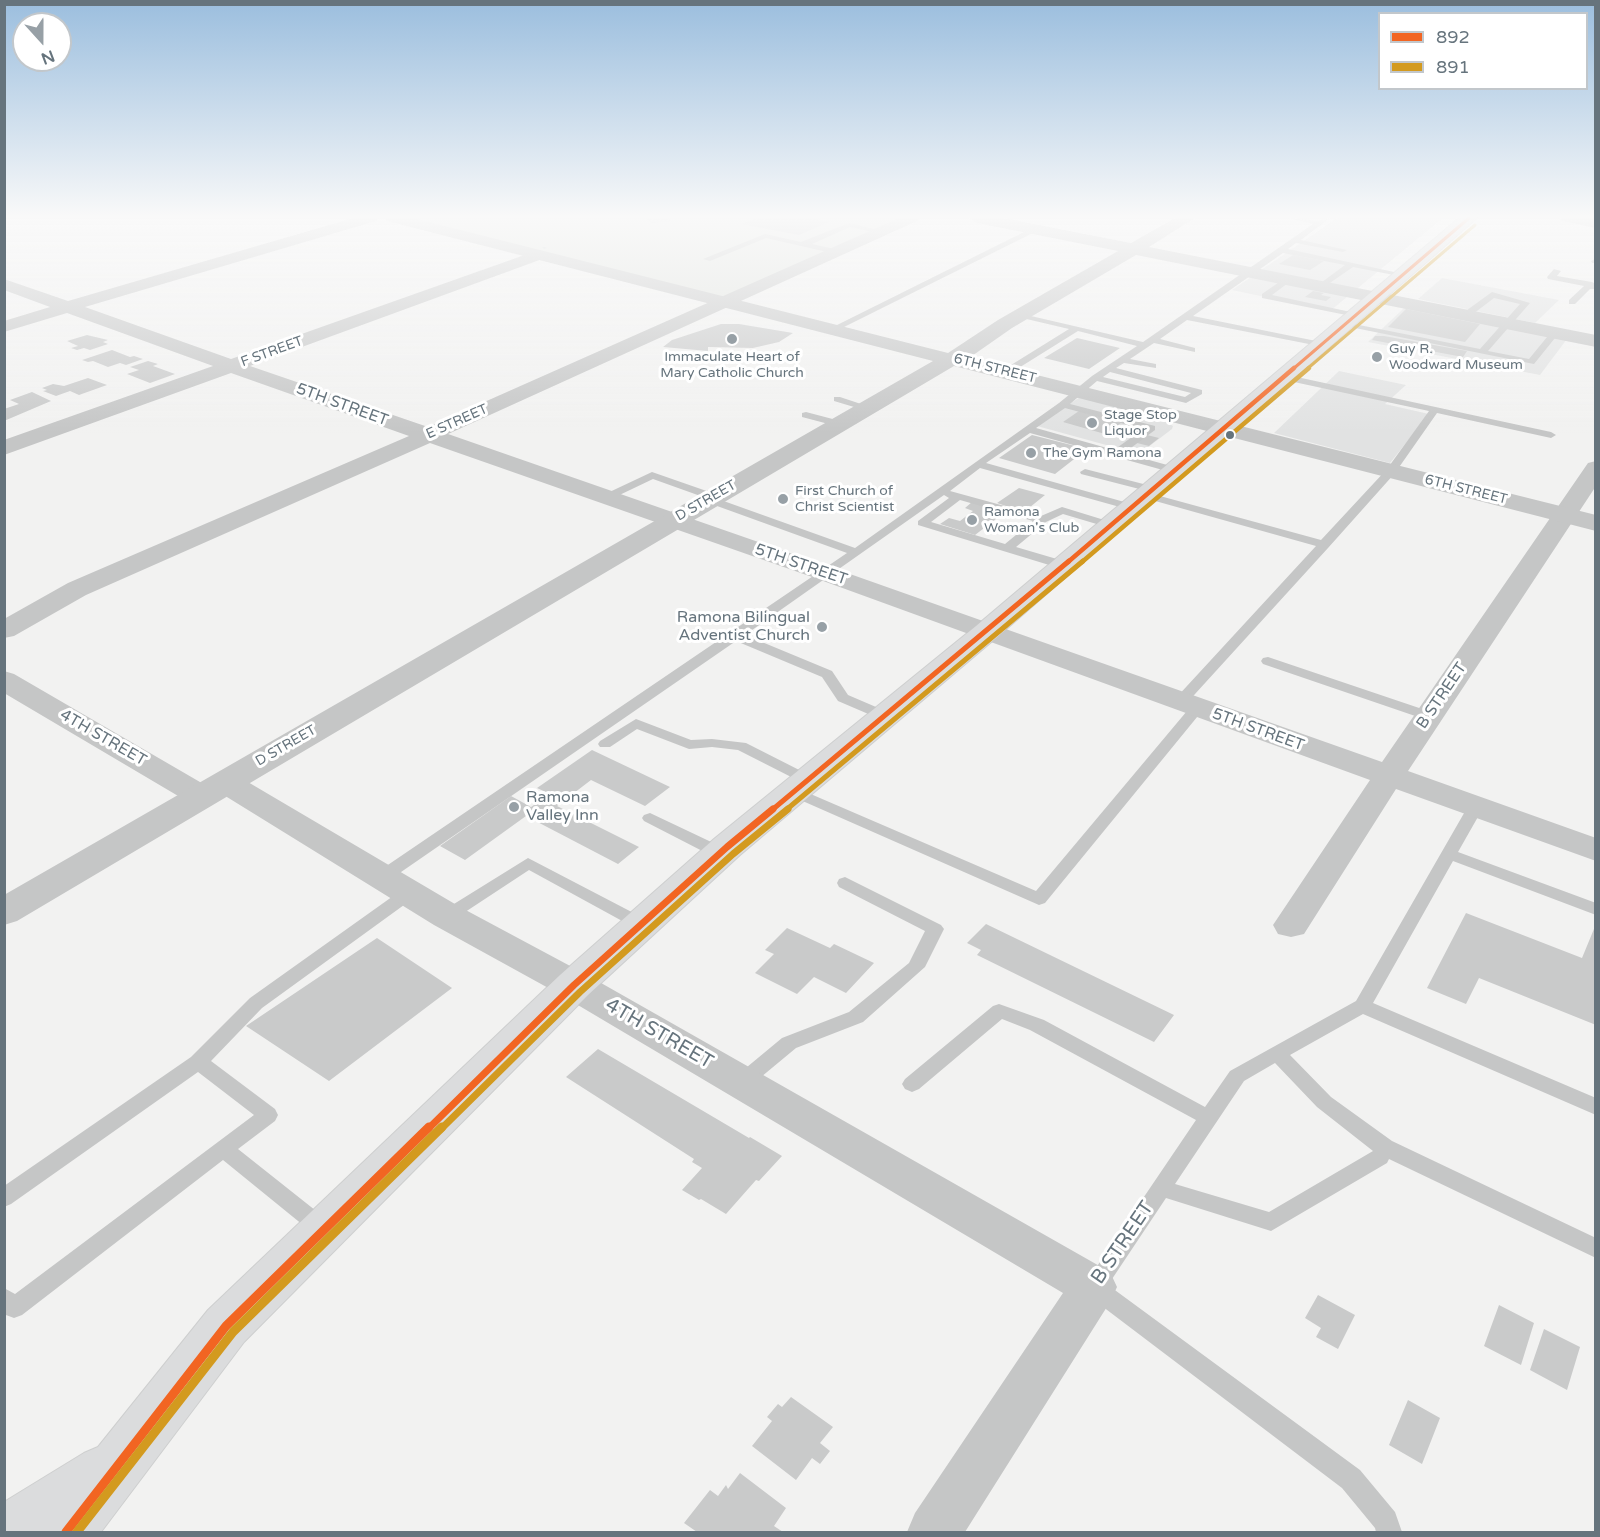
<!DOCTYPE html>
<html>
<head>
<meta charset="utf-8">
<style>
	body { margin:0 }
	#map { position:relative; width:1600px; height:1537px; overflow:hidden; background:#f2f2f1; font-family:"Varela Round",sans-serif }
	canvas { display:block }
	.frame { position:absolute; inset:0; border:6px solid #66747d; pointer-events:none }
	.legend { position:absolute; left:1378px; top:12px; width:210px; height:78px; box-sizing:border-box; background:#fff; border:2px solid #c2c7cb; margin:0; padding:8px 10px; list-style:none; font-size:18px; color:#66747d }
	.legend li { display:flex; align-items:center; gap:12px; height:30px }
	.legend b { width:30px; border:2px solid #c2c7cb }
	.north { position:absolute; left:12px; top:12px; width:60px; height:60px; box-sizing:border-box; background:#fff; border:2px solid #c2c7cb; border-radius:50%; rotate:159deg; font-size:16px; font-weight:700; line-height:24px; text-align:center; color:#66747d }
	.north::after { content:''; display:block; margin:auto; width:21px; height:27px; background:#97a0a6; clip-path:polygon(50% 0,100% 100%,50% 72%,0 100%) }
</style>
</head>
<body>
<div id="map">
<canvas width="1600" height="1537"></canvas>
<div class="frame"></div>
<ul class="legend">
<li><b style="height:8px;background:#f26522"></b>892</li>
<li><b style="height:8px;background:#d39a1f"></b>891</li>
</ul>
<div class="north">N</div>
</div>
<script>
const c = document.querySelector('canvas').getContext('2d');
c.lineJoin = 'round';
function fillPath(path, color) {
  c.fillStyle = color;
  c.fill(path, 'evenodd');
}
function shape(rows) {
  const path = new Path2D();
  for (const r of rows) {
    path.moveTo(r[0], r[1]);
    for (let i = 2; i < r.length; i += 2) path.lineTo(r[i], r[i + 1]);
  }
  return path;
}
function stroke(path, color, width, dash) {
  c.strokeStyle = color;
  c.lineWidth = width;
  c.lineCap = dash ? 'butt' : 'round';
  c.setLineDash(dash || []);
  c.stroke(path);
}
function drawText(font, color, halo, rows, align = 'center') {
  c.font = font + ' "Varela Round",sans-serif';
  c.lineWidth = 6;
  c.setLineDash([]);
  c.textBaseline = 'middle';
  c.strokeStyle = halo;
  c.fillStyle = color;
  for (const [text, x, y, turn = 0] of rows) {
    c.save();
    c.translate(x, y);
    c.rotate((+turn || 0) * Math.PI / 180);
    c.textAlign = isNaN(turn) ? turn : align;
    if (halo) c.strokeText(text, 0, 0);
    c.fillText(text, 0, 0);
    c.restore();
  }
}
fillPath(shape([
	[1337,218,1443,218,1330,311,1232,290],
	[1442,278,1559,300,1535,323,1418,299],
	[1404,308,1567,339,1540,375,1368,342],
	[1339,371,1406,385,1385,404,1429,414,1390,463,1274,433],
	[1080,397,1166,422,1173,426,1172,429,1139,454,1037,426]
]), '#e1e2e2');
fillPath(shape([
	[394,218,911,218,724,302]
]), '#e1e4df');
fillPath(shape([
	[542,247,545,247,547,248,544,249,542,247]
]), '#c7ced0');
fillPath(shape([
	[646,218,669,218,672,221,652,223],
	[756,218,812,218,829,222,799,235,741,224],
	[1293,255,1324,261,1310,270,1279,264],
	[1313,291,1324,293,1321,295,1331,297,1326,301,1305,297],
	[1406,309,1480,324,1465,342,1388,327],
	[721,324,739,324,793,333,779,342,753,348,708,347,708,351,663,347,672,340],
	[87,335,108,340,103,342,108,344,90,350,84,348,77,350,71,348,78,346,67,341],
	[1375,336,1384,336,1467,351,1463,357,1372,340],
	[1077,338,1120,348,1089,369,1044,358],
	[112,350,130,357,134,356,143,359,126,365,120,363,108,367,93,361,88,362,82,360],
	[148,361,158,364,153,366,175,374,150,383,127,374,139,370,130,367],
	[88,378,107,385,79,395,70,391,56,396,43,391,47,390,42,388,53,384,64,386],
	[32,392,51,401,4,421,4,409,19,404,10,400],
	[1079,411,1121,423,1105,434,1063,422],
	[1139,433,1159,438,1149,446,1129,441],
	[1032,435,1087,449,1055,474,999,458],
	[1019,488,1045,495,1024,512,997,503],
	[972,502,1005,512,975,535,940,524,949,518,960,521,973,511,965,508],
	[592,750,670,787,645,806,591,780,557,806,639,847,618,864,526,816,465,860,440,846,511,796,531,807,550,794,537,788],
	[1466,913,1582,958,1596,924,1596,1025,1479,978,1466,1004,1427,988],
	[986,924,1174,1015,1154,1042,977,955,981,950,967,943],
	[787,928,830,948,834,944,874,963,846,993,814,977,797,994,755,973,774,954,765,950],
	[377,938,452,988,329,1081,246,1026],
	[598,1049,749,1138,750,1137,782,1156,759,1181,756,1180,726,1214,701,1199,699,1200,682,1190,702,1168,692,1162,694,1159,566,1077],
	[1318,1295,1355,1315,1338,1349,1316,1337,1321,1328,1305,1318],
	[1499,1305,1534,1323,1521,1365,1484,1346],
	[1544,1329,1580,1347,1567,1390,1530,1370],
	[791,1397,833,1427,820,1443,830,1451,820,1464,812,1458,796,1480,752,1446,772,1421,767,1417,778,1404,782,1407],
	[1408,1400,1440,1418,1422,1464,1389,1445],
	[740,1473,786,1508,774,1526,783,1532,697,1532,684,1523,710,1490,718,1496,726,1485,728,1489]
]), '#c9caca');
const primary = shape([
	[1459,218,1477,218,996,638,740,855,588,995,244,1342,101,1532,4,1532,4,1502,84,1453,98,1447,208,1310,560,975,714,839,976,626,1459,218]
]);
stroke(primary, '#cecfcf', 2);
fillPath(shape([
	[1289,218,1319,221,1330,218,1301,240,1347,250,1343,252,1296,243,1288,249,1408,275,1404,277,1353,267,1321,289,1317,287,1318,285,1345,265,1283,253,1193,316,1321,342,1326,345,1324,347,1187,320,1160,339,1195,348,1195,352,1154,343,1130,359,1156,364,1156,368,1124,363,1116,368,1202,390,1202,394,1186,403,1097,381,1070,404,1155,426,1155,430,1124,453,1178,468,1178,472,1170,472,1030,433,986,463,1135,505,1135,509,1127,509,980,468,950,491,1041,516,1062,507,1114,523,1114,527,1110,528,1063,514,1046,522,1016,547,1067,562,1067,568,1059,568,918,525,918,521,949,498,944,495,745,635,832,671,848,695,890,713,892,716,890,719,880,719,838,701,822,677,736,641,388,881,376,881,374,877,376,873,847,553,706,502,706,498,653,479,609,500,601,500,601,496,652,472,718,495,718,499,855,548,1059,403,1092,376,1137,346,1078,331,1009,374,1003,374,1003,370,1069,329,1018,317,1018,313,1143,342,1313,224,1289,218],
	[1110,372,1191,393,1185,397,1103,377,1110,372],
	[1065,408,1143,429,1114,450,1036,428,1065,408],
	[960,500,1033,521,1005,544,931,522,960,500],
	[849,223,886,232,882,234,850,227,812,244,839,250,840,252,836,254,766,238,710,261,703,259,765,234,801,242,849,223],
	[1032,228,1039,230,836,331,829,329,1032,228],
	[1595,259,1596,263,1592,263,1591,261,1595,259],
	[1554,269,1561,271,1557,276,1592,282,1596,284,1596,289,1590,289,1575,304,1569,304,1569,300,1584,286,1548,279,1547,277,1554,269],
	[1285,278,1292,280,1272,295,1360,314,1356,317,1262,298,1262,294,1285,278],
	[1492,292,1530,303,1488,351,1529,359,1552,331,1559,333,1534,364,1340,325,1344,322,1480,349,1520,304,1494,298,1469,317,1463,317,1463,313,1492,292],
	[1283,374,1551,432,1556,435,1551,438,1437,413,1395,473,1328,548,1185,705,1175,705,1173,702,1175,699,1316,546,1141,497,1141,493,1149,493,1321,540,1387,469,1429,411,1280,379,1278,377,1283,374],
	[834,397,840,397,873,408,864,410,834,401,834,397],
	[806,412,844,422,845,424,840,427,802,417,802,413,806,412],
	[1085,469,1155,487,1157,489,1151,492,1081,474,1080,472,1085,469],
	[1268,657,1434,713,1436,716,1429,720,1424,719,1263,664,1261,661,1263,658,1268,657],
	[1197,704,1202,705,1204,708,1202,711,1045,903,1039,905,789,795,786,792,794,787,799,789,1036,891,1192,705,1197,704],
	[636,719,691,740,712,739,746,743,813,777,816,780,808,785,803,783,738,750,712,747,689,749,637,729,610,747,600,747,598,744,600,741,636,719],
	[1475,803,1483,808,1458,852,1596,903,1596,915,1453,861,1373,1003,1596,1098,1596,1115,1363,1014,1290,1055,1331,1097,1392,1141,1596,1238,1596,1258,1389,1159,1387,1163,1271,1231,1166,1198,1108,1285,1360,1470,1395,1512,1402,1532,1376,1532,1375,1528,1342,1488,1086,1294,1083,1287,1196,1120,1030,1030,1002,1019,919,1089,912,1092,905,1089,902,1084,905,1079,993,1006,999,1004,1044,1020,1205,1107,1230,1071,1356,1001,1467,808,1475,803],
	[1275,1063,1317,1107,1373,1151,1269,1212,1175,1184,1244,1081,1275,1063],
	[650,813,726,849,728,853,726,857,720,858,714,857,644,821,642,818,644,815,650,813],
	[528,858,647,920,650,924,647,928,641,930,635,928,529,870,453,920,441,920,438,916,441,912,528,858],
	[845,877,941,925,944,929,925,967,863,1022,796,1048,749,1087,742,1090,735,1087,732,1082,735,1077,782,1038,849,1012,909,963,925,931,839,887,837,883,839,879,845,877],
	[409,887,415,889,417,893,415,897,262,1008,211,1061,275,1109,278,1115,275,1121,238,1149,330,1222,333,1228,330,1234,322,1237,314,1234,223,1160,22,1315,14,1318,6,1315,4,1288,15,1294,254,1115,198,1072,11,1204,4,1207,4,1186,191,1057,250,998,403,889,409,887]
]), '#c5c6c6');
fillPath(shape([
	[353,218,379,218,376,221,85,307,231,359,533,252,545,252,547,255,545,258,250,366,428,427,899,218,920,218,917,221,448,434,833,568,1382,762,1588,463,1596,461,1596,486,1408,771,1596,838,1596,861,1396,789,1304,934,1291,937,1278,934,1273,925,1370,780,815,578,430,443,86,595,14,636,4,638,4,619,68,583,409,436,231,373,4,455,4,440,213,366,67,313,4,332,4,321,50,307,4,290,4,279,68,301,353,218],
	[4,671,14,674,212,789,217,796,212,803,201,806,190,803,4,693,4,671],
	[225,772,236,775,460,907,587,975,1110,1272,1117,1287,1110,1302,965,1532,907,1532,915,1513,1063,1293,561,995,434,925,214,789,209,782,214,775,225,772]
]), '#c5c6c6');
fillPath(shape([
	[385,218,413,218,948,353,998,320,1118,251,977,223,969,218,1003,218,1131,243,1175,218,1195,218,1149,247,1596,335,1596,347,1136,255,1012,328,969,358,1596,515,1596,531,954,366,17,921,4,925,4,895,933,361,387,221,385,218],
	[1560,218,1596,218,1596,228,1562,221,1560,218]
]), '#c5c6c6');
fillPath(primary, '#dbdcdd');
stroke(shape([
	[1293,369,1469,218]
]), '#f26522', 3);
stroke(shape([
	[1068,562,1294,368]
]), '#f26522', 4.5);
stroke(shape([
	[772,810,1069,561]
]), '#f26522', 5);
stroke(shape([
	[428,1129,574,985,727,847,773,809]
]), '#f26522', 7);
stroke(shape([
	[66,1532,226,1326,429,1127]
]), '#f26522', 9);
stroke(shape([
	[1307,369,1475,225]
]), '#d39a1f', 3);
stroke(shape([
	[1082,562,1309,368]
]), '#d39a1f', 4.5);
stroke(shape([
	[786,810,1083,561]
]), '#d39a1f', 5);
stroke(shape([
	[441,1129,580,992,733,854,788,809]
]), '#d39a1f', 7);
stroke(shape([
	[77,1532,233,1332,442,1127]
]), '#d39a1f', 9);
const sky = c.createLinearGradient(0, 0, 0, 433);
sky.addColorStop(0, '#9bbede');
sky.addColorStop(0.5, '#f9f9f9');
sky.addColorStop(1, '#f9f9f900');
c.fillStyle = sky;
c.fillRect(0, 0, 1600, 433);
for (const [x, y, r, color] of [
	[732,339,6,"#97a0a6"],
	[1377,357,6,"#97a0a6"],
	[1092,423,6,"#97a0a6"],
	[1230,435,5,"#66747d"],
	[1031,453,6,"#97a0a6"],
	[783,499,6,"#97a0a6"],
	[972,520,6,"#97a0a6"],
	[822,627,6,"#97a0a6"],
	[514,807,6,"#97a0a6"]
]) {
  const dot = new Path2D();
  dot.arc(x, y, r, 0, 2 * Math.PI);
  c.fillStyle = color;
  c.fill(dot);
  stroke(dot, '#fff', 2);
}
drawText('14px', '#66747d', '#fff', [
	["Guy R.",1389,349],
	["Woodward Museum",1389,365],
	["Immaculate Heart of",732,357,"center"],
	["Mary Catholic Church",732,373,"center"],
	["Stage Stop",1104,415],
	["Liquor",1104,431],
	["The Gym Ramona",1043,453],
	["First Church of",795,491],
	["Christ Scientist",795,507],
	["Ramona",984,512],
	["Woman's Club",984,528]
], 'left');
drawText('14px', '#66747d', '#fff', [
	["F STREET",272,352,-20],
	["6TH STREET",995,369,14],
	["E STREET",457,422,-24],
	["6TH STREET",1466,490,14],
	["D STREET",706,501,-30],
	["D STREET",286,746,-30]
]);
drawText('16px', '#66747d', '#fff', [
	["5TH STREET",342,405,20],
	["5TH STREET",801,565,19],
	["B STREET",1442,696,-56],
	["5TH STREET",1258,730,20],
	["4TH STREET",103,738,30]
]);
drawText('16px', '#66747d', '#fff', [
	["Ramona Bilingual",810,618],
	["Adventist Church",810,636],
	["Ramona",526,798,"left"],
	["Valley Inn",526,816,"left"]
], 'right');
drawText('20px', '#66747d', '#fff', [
	["4TH STREET",659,1034,30],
	["B STREET",1123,1243,-56]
]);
</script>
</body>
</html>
